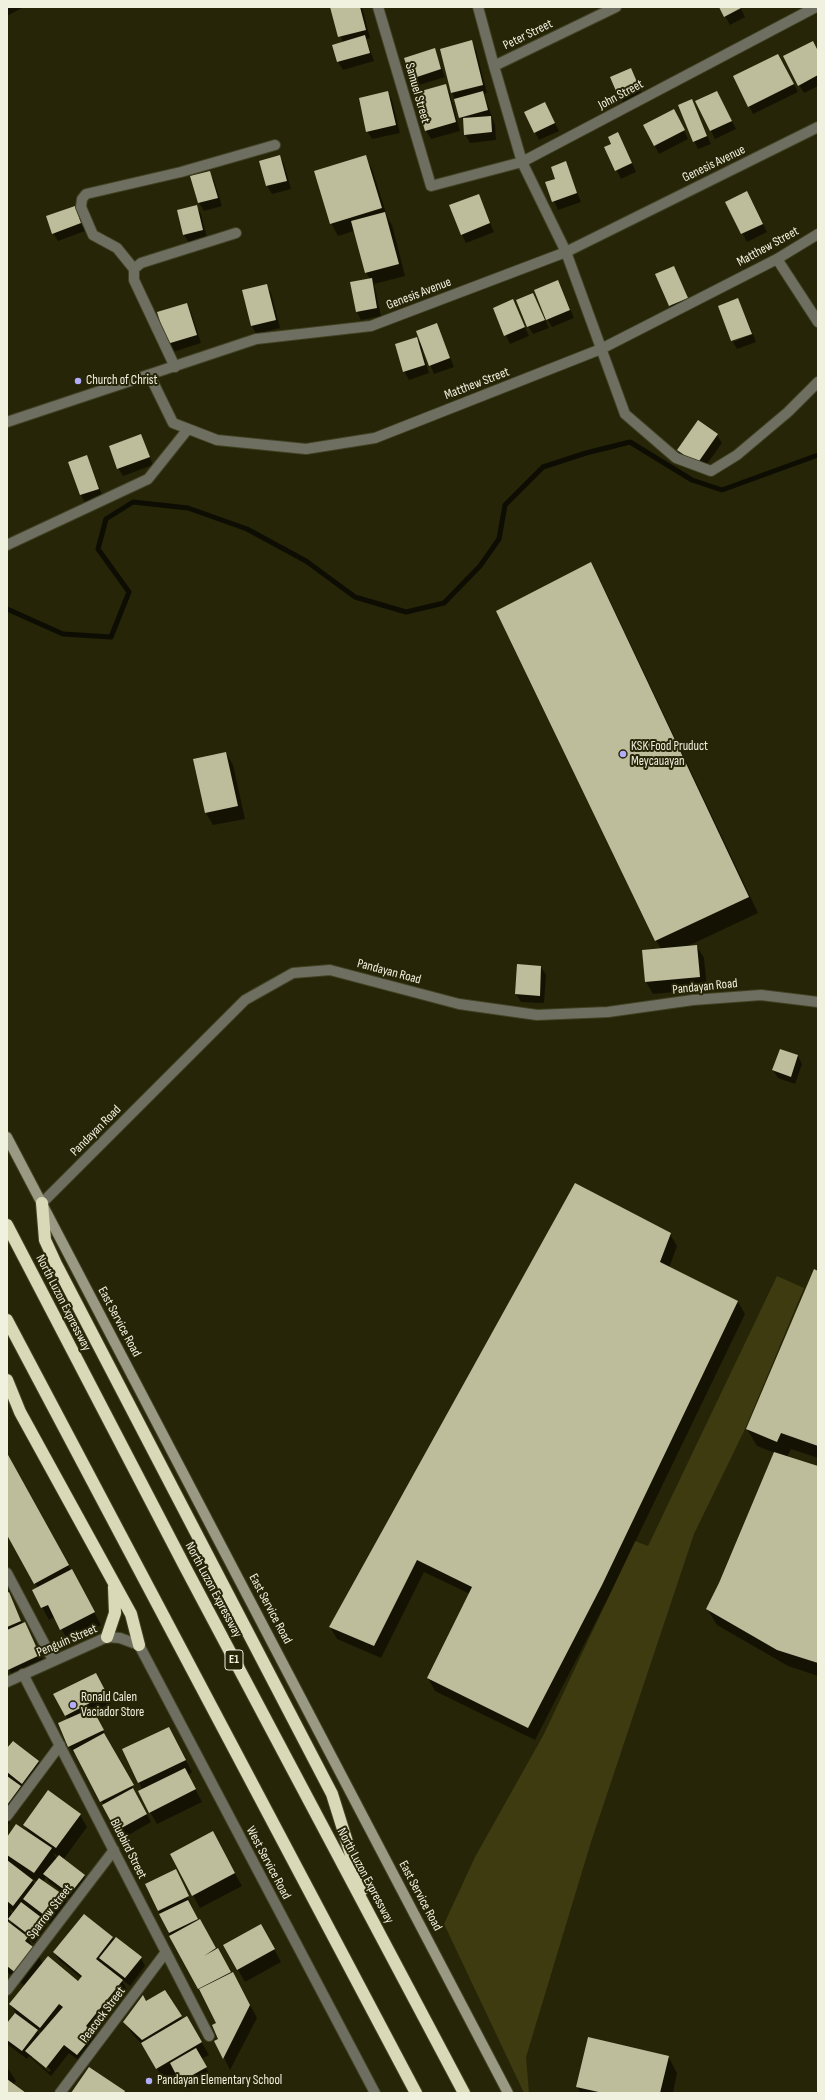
<!DOCTYPE html>
<html>
<head>
<meta charset="utf-8">
<style>
	body { margin:0 }
	#map { position:relative; width:825px; height:2100px; overflow:hidden; background:#262507; font-family:"Sofia Sans Condensed",sans-serif }
	canvas { display:block }
	.frame { position:absolute; inset:0; border:8px solid #f1f1e0; pointer-events:none }
</style>
</head>
<body>
<div id="map">
<canvas width="825" height="2100"></canvas>
<div class="frame"></div>
</div>
<script>
const c = document.querySelector('canvas').getContext('2d');
c.lineJoin = 'round';
function fillPath(path, color) {
  c.fillStyle = color;
  c.fill(path, 'evenodd');
}
function shape(rows) {
  const path = new Path2D();
  for (const r of rows) {
    path.moveTo(r[0], r[1]);
    for (let i = 2; i < r.length; i += 2) path.lineTo(r[i], r[i + 1]);
  }
  return path;
}
function stroke(path, color, width, dash) {
  c.strokeStyle = color;
  c.lineWidth = width;
  c.lineCap = dash ? 'butt' : 'round';
  c.setLineDash(dash || []);
  c.stroke(path);
}
function drawText(font, color, halo, rows, align = 'center') {
  c.font = font + ' "Sofia Sans Condensed",sans-serif';
  c.lineWidth = 4;
  c.setLineDash([]);
  c.textBaseline = 'middle';
  c.strokeStyle = halo;
  c.fillStyle = color;
  for (const [text, x, y, turn = 0] of rows) {
    c.save();
    c.translate(x, y);
    c.rotate((+turn || 0) * Math.PI / 180);
    c.textAlign = isNaN(turn) ? turn : align;
    if (halo) c.strokeText(text, 0, 0);
    c.fillText(text, 0, 0);
    c.restore();
  }
}
fillPath(shape([
	[777,1276,804,1288,745,1429,694,1534,591,1842,526,2057,529,2093,524,2093,444,1924,475,1857,544,1734,635,1541,648,1546]
]), '#3d3b0f');
fillPath(shape([
	[7,7,24,7,7,16],
	[331,7,362,7,370,38,366,39,374,61,343,70,338,62,343,43],
	[720,7,740,7,745,17,730,25],
	[471,41,476,50,487,93,484,94,495,125,496,140,470,143,465,134,464,124,452,92],
	[434,50,445,77,416,86,412,78],
	[818,52,818,86,804,93,799,85],
	[783,63,798,92,753,114,749,106],
	[631,69,644,98,625,105,620,97],
	[445,86,450,94,460,131,431,139,426,131],
	[388,92,392,100,400,133,372,139,367,131],
	[717,92,736,129,715,139,711,131],
	[691,101,711,144,698,149,694,141],
	[549,112,559,131,539,140,535,132],
	[678,118,688,139,659,154,655,146],
	[618,133,636,172,621,179,606,148,613,145],
	[280,156,284,164,291,189,272,194,267,186,260,162],
	[365,156,372,169,388,219,392,225,405,276,374,284,381,316,361,320,357,312,370,279,366,272,354,231,338,236,331,223],
	[565,163,581,202,558,210,546,183,556,179],
	[209,172,214,180,222,206,204,211,199,203,192,177],
	[478,195,494,232,466,243,462,235],
	[752,201,767,232,747,242,727,202],
	[196,206,201,214,207,238,189,243,184,235],
	[74,207,85,231,58,241,53,233],
	[656,274,678,275,691,306,675,314],
	[558,281,574,318,552,327,547,319],
	[266,285,271,293,280,328,256,334,252,326],
	[533,294,549,328,533,334,528,326],
	[738,299,752,332,732,340],
	[513,301,529,336,510,344,494,309],
	[187,304,191,312,201,343,173,352,168,344],
	[437,325,454,367,434,374,424,350,422,351,429,373,409,380,404,371,416,338,423,347],
	[753,334,756,342,737,349,733,342],
	[717,435,722,443,702,471,683,458,678,450],
	[141,436,153,465,123,476,118,468],
	[87,457,103,497,85,503,81,495],
	[591,564,600,580,758,913,686,947,697,946,704,958,707,989,653,994,646,982,661,949,656,940],
	[226,753,233,765,245,819,213,825,206,813,195,760],
	[541,967,546,975,544,1003,521,1002,516,994],
	[798,1056,802,1064,795,1084,778,1078,773,1070],
	[670,1234,677,1246,669,1268,738,1302,745,1314,608,1598,535,1740,435,1691,428,1678,470,1594,424,1572,381,1658,337,1639,330,1627],
	[818,1272,818,1458,791,1449,787,1457,818,1467,818,1676,788,1666,717,1625,707,1609,720,1584,775,1453,757,1446,747,1429],
	[7,1455,101,1625,68,1641,55,1617,49,1620,42,1607,38,1588,7,1533],
	[7,1593,23,1624,24,1623,31,1636,47,1667,16,1682,7,1666],
	[100,1682,111,1703,93,1712,151,1822,122,1839,76,1753,74,1754,69,1746,68,1720,55,1694],
	[169,1728,192,1772,188,1775,202,1802,157,1824,150,1812,139,1782],
	[13,1742,39,1762,43,1770,27,1791,20,1786,25,1795,8,1818,10,1822,7,1826,7,1750],
	[80,1815,87,1827,63,1860,84,1875,89,1883,75,1902,49,1882,46,1877,43,1882,64,1897,68,1905,53,1926,40,1916,46,1927,34,1943,27,1937,43,1964,78,1982,81,1978,59,1960,54,1952,112,1938,141,1958,145,1966,130,1986,121,1979,127,1989,93,2032,99,2041,82,2063,69,2053,51,2076,29,2056,27,2059,7,2044,7,2025,16,2013,10,2004,25,1986,7,1972,7,1839,30,1834,24,1825],
	[53,1853,58,1856,57,1859],
	[31,1878,37,1882,35,1885],
	[9,1908,14,1912,12,1915],
	[10,1920,14,1928,8,1922],
	[37,2029,42,2033,40,2036],
	[32,2055,51,2070,49,2072,32,2058],
	[219,1845,242,1886,200,1908,171,1855],
	[180,1879,198,1921,200,1920,231,1974,240,1986,257,2018,230,2070,216,2041,219,2039,217,2023,170,1936,146,1885],
	[268,1938,281,1962,245,1982,224,1945],
	[165,1991,182,2020,187,2017,209,2055,201,2059,210,2075,186,2089,177,2073,164,2081,144,2046,132,2034,125,2022,146,2002],
	[668,2056,677,2073,673,2093,581,2093,577,2087],
	[7,2067,16,2081,13,2085,24,2093,7,2093]
]), '#0007');
stroke(shape([
	[7,609,63,634,111,637,129,592,98,549,106,519,133,502,188,508,247,529,306,561,355,597,406,612,444,603,480,566,499,539,505,505,543,467,586,453,630,442,692,480,722,490,818,455]
]), '#0e0d03', 5);
fillPath(shape([
	[330,7,360,7,366,30,338,37],
	[719,7,741,7,741,8,724,17],
	[365,35,370,53,337,62,332,45],
	[472,40,483,85,451,93,440,49],
	[813,41,818,51,818,75,798,86,783,56],
	[435,48,441,69,411,79,404,58],
	[778,54,794,84,748,107,733,76],
	[631,68,640,89,619,98,610,77],
	[446,84,456,122,425,131,414,93],
	[388,91,396,125,366,132,359,98],
	[483,91,488,110,459,118,454,99],
	[717,91,732,121,710,131,695,101],
	[692,99,707,136,693,142,678,105],
	[545,102,555,123,534,133,524,112],
	[674,109,685,130,654,146,643,125],
	[491,116,492,132,464,135,463,118],
	[618,132,632,163,615,171,604,147,611,144,608,137],
	[280,155,287,181,266,186,259,161],
	[366,155,382,208,330,224,314,171],
	[566,161,577,193,552,202,545,182,555,179,551,167],
	[210,171,218,198,198,203,190,176],
	[747,191,763,224,741,234,725,202],
	[479,194,490,223,461,235,449,205],
	[197,205,203,230,183,235,177,210],
	[75,206,81,223,52,234,46,216],
	[385,212,399,264,365,273,351,221],
	[674,266,688,298,669,306,655,274],
	[372,278,377,308,356,312,350,282],
	[558,280,570,310,546,320,534,290],
	[267,284,276,320,251,326,242,290],
	[533,293,545,320,527,327,516,300],
	[738,298,752,334,731,341,718,306],
	[513,299,525,327,504,336,493,308],
	[187,303,197,335,167,344,157,312],
	[437,323,450,358,429,366,416,331],
	[417,337,425,365,403,372,395,344],
	[698,420,718,434,697,464,677,450],
	[141,434,150,457,117,469,109,446],
	[87,455,99,489,80,495,68,462],
	[591,562,749,897,655,941,496,611],
	[226,752,238,806,205,813,193,759],
	[697,945,700,977,645,982,642,950],
	[517,964,541,966,540,996,515,994],
	[780,1049,798,1055,791,1077,772,1070],
	[575,1183,671,1233,660,1262,738,1301,602,1585,528,1728,427,1678,472,1587,417,1560,374,1646,329,1627],
	[814,1269,818,1271,818,1446,781,1433,777,1442,746,1429],
	[774,1452,818,1466,818,1663,777,1650,706,1609,719,1583],
	[7,1453,69,1565,34,1584,7,1535],
	[72,1569,95,1612,60,1630,48,1605,41,1608,32,1590],
	[9,1592,21,1621,7,1627,7,1593],
	[25,1622,40,1655,8,1670,7,1630],
	[96,1673,107,1694,65,1716,53,1694],
	[92,1708,104,1730,68,1747,58,1723],
	[169,1727,186,1760,138,1783,122,1749],
	[104,1733,134,1785,100,1802,73,1750],
	[13,1741,39,1761,22,1784,7,1772,7,1748],
	[185,1768,196,1789,149,1813,138,1791],
	[7,1776,21,1786,7,1805],
	[133,1788,147,1814,116,1831,102,1805],
	[48,1790,81,1814,56,1848,23,1825],
	[16,1824,52,1848,34,1873,7,1855,7,1837],
	[213,1831,235,1873,192,1896,170,1854],
	[59,1855,85,1875,70,1894,43,1874],
	[7,1860,33,1880,13,1906,7,1901],
	[176,1869,189,1896,158,1911,145,1884],
	[39,1878,65,1896,48,1918,23,1899],
	[188,1900,198,1919,169,1933,159,1914],
	[21,1902,42,1918,29,1935,8,1919],
	[84,1914,113,1937,96,1959,123,1980,86,2026,95,2033,77,2055,64,2045,46,2068,25,2051,63,2007,59,2004,40,2028,9,2004,48,1956,78,1981,82,1976,53,1952],
	[200,1919,216,1948,204,1956,218,1948,231,1972,198,1989,169,1936],
	[7,1921,28,1937,25,1941,36,1949,17,1974,7,1966],
	[261,1924,275,1949,237,1970,223,1945],
	[116,1937,142,1957,125,1978,99,1958],
	[233,1972,250,2005,223,2059,214,2041,218,2039,212,2025,216,2023,199,1989],
	[165,1990,182,2016,142,2040,123,2022,143,1995,146,2001],
	[15,2013,38,2030,22,2051,7,2040,7,2023],
	[187,2016,202,2042,156,2069,141,2043],
	[588,2037,669,2056,660,2093,603,2093,576,2087],
	[196,2048,207,2067,180,2082,170,2063],
	[89,2067,125,2091,124,2093,71,2093],
	[7,2079,26,2093,7,2093]
]), '#bdbc9b');
const minor = shape([
	[378,7,431,186,522,162,816,7],
	[478,7,494,66,522,162,566,252,625,414,676,458,711,471,737,455,788,412,818,382],
	[494,66,616,7],
	[777,259,818,322],
	[134,269,117,248,93,235,81,207,82,199,86,194,181,172,275,145],
	[175,367,134,280,134,269,141,263,236,233],
	[150,376,173,423,217,440,306,449,375,438,601,349,777,259,818,234],
	[7,422,256,339,371,326,566,252,818,127],
	[7,545,148,479,188,429],
	[42,1203,245,1000,293,973,330,970,459,1004,537,1015,608,1012,693,1000,761,995,818,1002],
	[7,1573,53,1660],
	[23,1674,209,2036],
	[7,1816,60,1745],
	[7,1990,114,1850],
	[60,2093,166,1952]
]);
const tertiary = shape([
	[7,1682,107,1637,120,1638,139,1645,375,2093]
]);
const secondary = shape([
	[7,1137,508,2093]
]);
const motorway = shape([
	[42,1203,45,1240,56,1264,332,1794,362,1890],
	[7,1225,184,1565,464,2093],
	[7,1320,416,2093],
	[7,1380,20,1412,131,1614,139,1645],
	[107,1637,115,1613,114,1587]
]);
stroke(minor, '#424225', 12);
stroke(tertiary, '#424225', 12);
stroke(secondary, '#424225', 12);
stroke(motorway, '#424225', 14);
stroke(minor, '#6f6f61', 10);
stroke(tertiary, '#6f6f61', 10);
stroke(secondary, '#9a9a84', 10);
stroke(motorway, '#dad9b7', 12);
for (const [x, y, r, color] of [
	[78,381,4,"#b2adf9"],
	[623,754,4,"#b2adf9"],
	[73,1705,4,"#b2adf9"],
	[149,2081,4,"#b2adf9"]
]) {
  const dot = new Path2D();
  dot.arc(x, y, r, 0, 2 * Math.PI);
  c.fillStyle = color;
  c.fill(dot);
  stroke(dot, '#262507', 1.5);
}
for (const [x, y, w] of [
	[234,1660,18]
]) {
  const box = new Path2D();
  box.roundRect(x - w / 2, y - 10, w, 20, 3);
  c.fillStyle = '#262507';
  c.fill(box);
  stroke(box, '#f1f1e0', 1);
}
drawText('bold 12px', '#f1f1e0', null, [
	["E1",234,1660]
]);
drawText('13px', '#f1f1e0', '#262507', [
	["Peter Street",528,35,-26],
	["Samuel Street",417,93,74],
	["John Street",621,95,-28],
	["Genesis Avenue",714,164,-26],
	["Matthew Street",768,247,-29],
	["Genesis Avenue",419,294,-21],
	["Matthew Street",477,384,-21],
	["Pandayan Road",389,972,15],
	["Pandayan Road",705,987,-6],
	["Pandayan Road",96,1131,-45],
	["North Luzon Expressway",63,1303,63],
	["East Service Road",119,1322,62],
	["North Luzon Expressway",213,1590,62],
	["East Service Road",270,1609,62],
	["Penguin Street",67,1641,-23],
	["Bluebird Street",128,1849,63],
	["West Service Road",268,1863,62],
	["North Luzon Expressway",365,1876,62],
	["East Service Road",420,1896,62],
	["Sparrow Street",50,1912,-52],
	["Peacock Street",103,2015,-53]
]);
drawText('13px', '#f1f1e0', '#262507', [
	["Church of Christ",86,381],
	["KSK Food Pruduct",631,747],
	["Meycauayan",631,762],
	["Ronald Calen",81,1698],
	["Vaciador Store",81,1713],
	["Pandayan Elementary School",157,2081]
], 'left');
</script>
</body>
</html>
